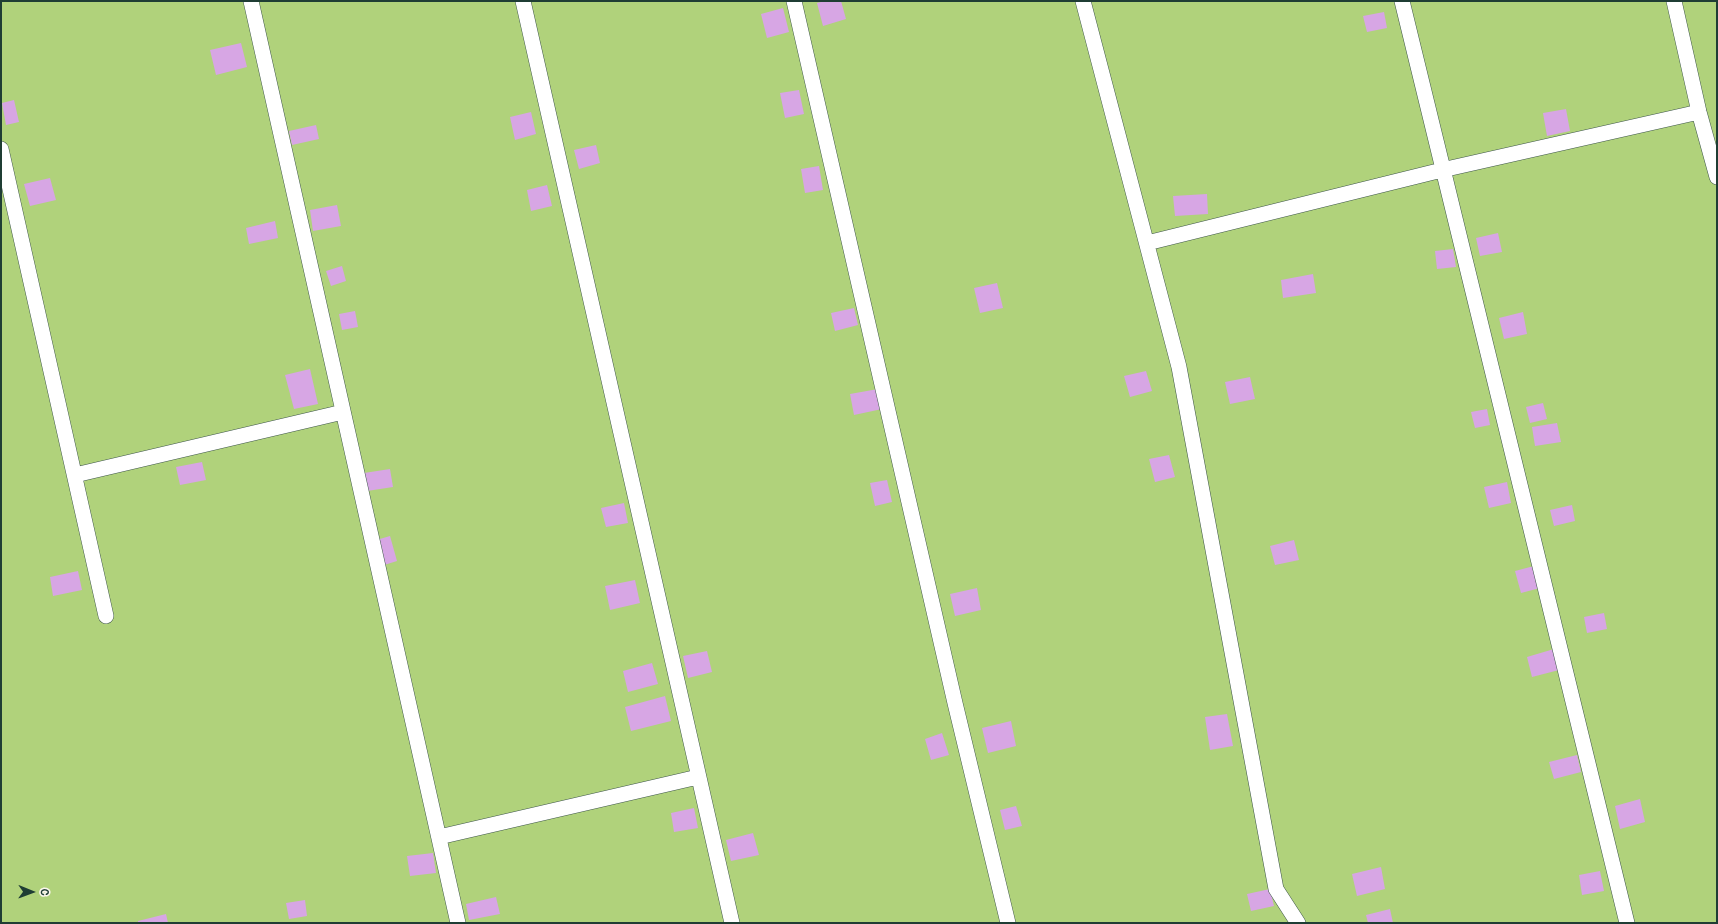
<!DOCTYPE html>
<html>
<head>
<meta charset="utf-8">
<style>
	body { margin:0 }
	#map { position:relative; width:1718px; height:924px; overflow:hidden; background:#f3e8d0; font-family:Pangolin,sans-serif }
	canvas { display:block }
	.frame { position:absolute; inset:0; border:2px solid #1f3d34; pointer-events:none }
	.north { position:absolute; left:12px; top:872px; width:40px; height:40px; -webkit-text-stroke:3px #fbf7ec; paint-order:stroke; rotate:91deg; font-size:11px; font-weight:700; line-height:16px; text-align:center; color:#1f3d34 }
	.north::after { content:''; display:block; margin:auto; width:14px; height:18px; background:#1f3d34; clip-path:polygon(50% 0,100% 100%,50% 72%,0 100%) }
</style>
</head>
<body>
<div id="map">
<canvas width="1718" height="924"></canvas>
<div class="frame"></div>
<div class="north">С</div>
</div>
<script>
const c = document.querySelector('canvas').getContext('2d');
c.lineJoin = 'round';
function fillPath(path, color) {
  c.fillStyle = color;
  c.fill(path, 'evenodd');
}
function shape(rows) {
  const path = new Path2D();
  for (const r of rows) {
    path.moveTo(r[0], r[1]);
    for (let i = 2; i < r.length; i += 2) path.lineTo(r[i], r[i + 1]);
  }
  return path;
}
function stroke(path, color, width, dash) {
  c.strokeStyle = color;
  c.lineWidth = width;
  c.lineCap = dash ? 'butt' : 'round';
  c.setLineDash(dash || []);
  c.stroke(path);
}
fillPath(shape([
	[1,1,1717,1,1717,923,1,923]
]), '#b0d27b');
fillPath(shape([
	[825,1,841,1,846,19,823,26,817,3],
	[783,8,789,32,767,38,761,14],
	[1384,12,1387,28,1367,32,1363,16],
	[241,43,247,67,216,75,210,50],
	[799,90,804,114,785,118,780,93],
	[14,100,19,122,6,125,2,103],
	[1566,109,1570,131,1547,136,1543,113],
	[531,112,536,134,515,140,510,117],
	[316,125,319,139,292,145,289,131],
	[596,145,600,163,579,169,574,150],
	[819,166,823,190,805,193,801,169],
	[50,178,56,200,30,206,24,184],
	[547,185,552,206,531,211,527,190],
	[1207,194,1208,214,1175,216,1173,196],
	[337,205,341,226,313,231,310,210],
	[275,221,278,238,249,244,246,228],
	[1498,233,1502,252,1480,256,1476,238],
	[1453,249,1456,267,1437,269,1435,251],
	[342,266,346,281,331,286,326,271],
	[1313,274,1316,293,1283,298,1281,280],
	[997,283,1003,308,980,313,974,288],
	[854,308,858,325,835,331,831,313],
	[355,311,358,327,342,330,339,314],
	[1523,312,1527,334,1504,339,1499,318],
	[310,369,318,404,294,409,285,375],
	[1146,371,1152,391,1130,397,1124,376],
	[1250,377,1255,399,1230,404,1225,382],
	[878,389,882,409,854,415,850,394],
	[1543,403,1547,419,1530,423,1526,407],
	[1487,409,1490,425,1475,428,1471,412],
	[1557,423,1561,442,1535,446,1532,427],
	[1169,455,1175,477,1155,482,1149,459],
	[202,462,206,480,180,485,176,467],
	[390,469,393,487,367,491,364,473],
	[887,480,892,502,875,506,870,483],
	[1507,482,1511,503,1489,508,1484,487],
	[624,503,628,523,606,527,601,508],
	[1572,505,1575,521,1554,526,1550,510],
	[390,536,397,561,381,566,373,541],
	[1294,540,1299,560,1275,565,1270,546],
	[1534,566,1540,588,1521,593,1515,571],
	[78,571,82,590,53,596,50,577],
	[635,580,640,603,610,610,605,586],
	[977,588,981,610,955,616,950,594],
	[1604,613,1607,629,1587,633,1584,617],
	[1554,649,1559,670,1532,677,1527,657],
	[707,651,712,672,688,678,683,656],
	[652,663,658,684,628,692,623,671],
	[665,696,671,721,631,731,625,707],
	[1227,714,1233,746,1210,750,1205,717],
	[1011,721,1016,746,988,753,982,728],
	[942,733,949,755,931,760,925,739],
	[1577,755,1581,772,1554,779,1549,762],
	[1640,799,1645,822,1620,829,1615,806],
	[1016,806,1022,826,1005,830,1000,810],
	[694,808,698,828,674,832,671,813],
	[753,833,759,855,731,861,726,840],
	[433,853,436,873,410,876,407,856],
	[1381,867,1385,889,1357,896,1352,874],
	[1600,871,1604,891,1582,895,1579,875],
	[1270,889,1274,906,1251,911,1247,894],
	[496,897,500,914,469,920,466,904],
	[305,900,307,916,289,919,286,903],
	[1390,909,1393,923,1368,923,1366,915],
	[166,914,168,923,138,923,138,921]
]), '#d7a6e4');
const lane = shape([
	[251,1,458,923],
	[523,1,732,923],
	[794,1,955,703,1008,923],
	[1083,1,1179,367,1276,889,1298,923],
	[1402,1,1627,923],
	[1674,1,1699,112,1717,177],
	[1,149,106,616],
	[1147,243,1442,170,1699,112],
	[75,475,343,412],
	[439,837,698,777]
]);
stroke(lane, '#3f574b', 16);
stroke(lane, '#fff', 15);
</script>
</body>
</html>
